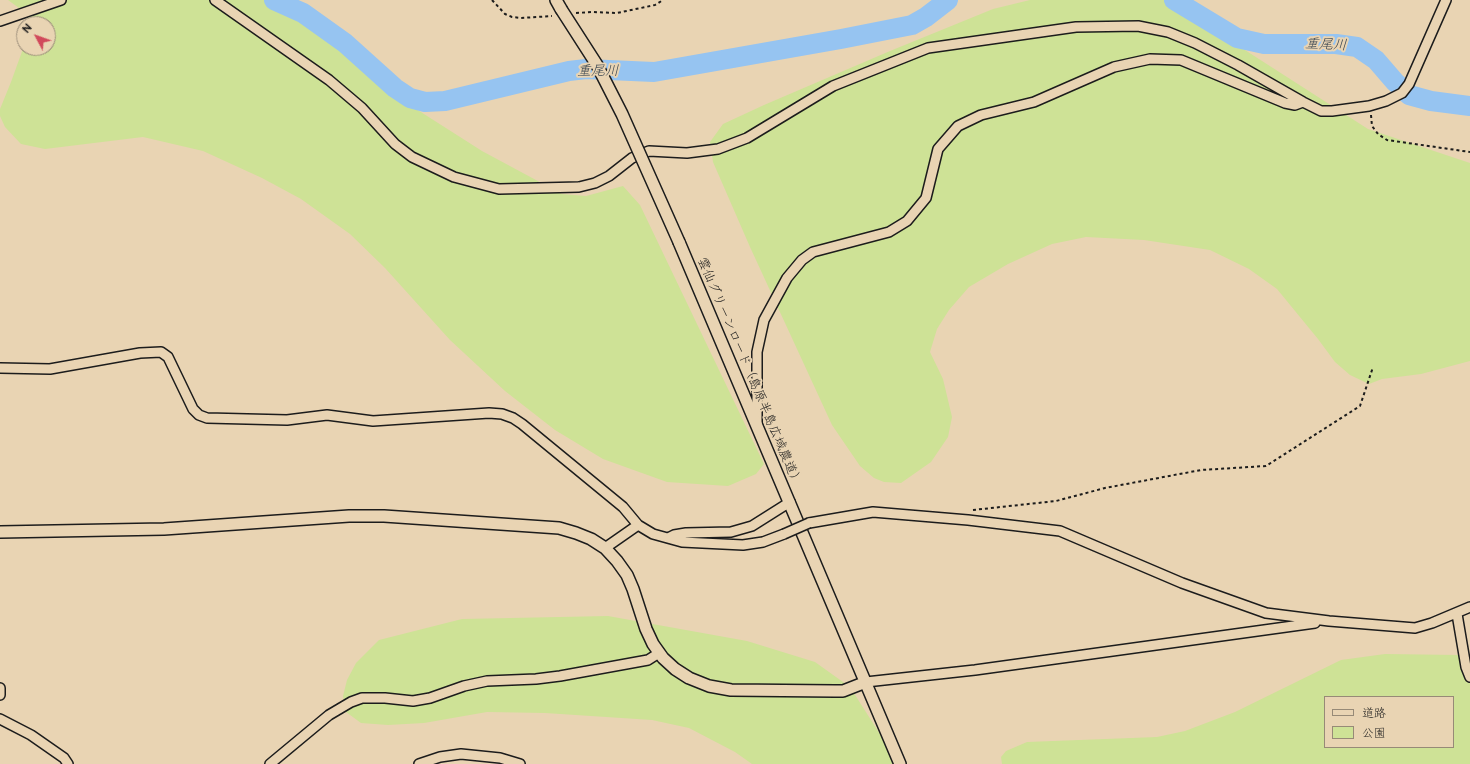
<!DOCTYPE html>
<html>
<head>
<meta charset="utf-8">
<style>
	body { margin:0 }
	#map { position:relative; width:1470px; height:764px; overflow:hidden; background:#e9d4b3; font-family:"Balsamiq Sans","Klee One",sans-serif }
	canvas { display:block }
	.legend { position:absolute; left:1324px; top:696px; width:130px; height:52px; box-sizing:border-box; background:#e9d4b3; border:1px solid #978a77; margin:0; padding:5px 7px; list-style:none; font-size:12px; color:#1c1c1c }
	.legend li { display:flex; align-items:center; gap:8px; height:20px }
	.legend b { width:20px; border:1px solid #978a77 }
	.north { position:absolute; left:16px; top:16px; width:40px; height:40px; box-sizing:border-box; background:#e9d4b3; border:1px solid #978a77; border-radius:50%; rotate:311deg; font-size:11px; font-weight:700; line-height:16px; text-align:center; color:#1c1c1c }
	.north::after { content:''; display:block; margin:auto; width:14px; height:18px; background:#d1495b; clip-path:polygon(50% 0,100% 100%,50% 72%,0 100%) }
</style>
</head>
<body>
<div id="map">
<canvas width="1470" height="764"></canvas>
<ul class="legend">
<li><b style="height:5px;background:#e9d4b3"></b>道路</li>
<li><b style="height:11px;background:#cee296"></b>公園</li>
</ul>
<div class="north">N</div>
</div>
<script>
const c = document.querySelector('canvas').getContext('2d');
c.lineJoin = 'round';
function fillPath(path, color) {
  c.fillStyle = color;
  c.fill(path, 'evenodd');
}
function shape(rows) {
  const path = new Path2D();
  for (const r of rows) {
    path.moveTo(r[0], r[1]);
    for (let i = 2; i < r.length; i += 2) path.lineTo(r[i], r[i + 1]);
  }
  return path;
}
function stroke(path, color, width, dash) {
  c.strokeStyle = color;
  c.lineWidth = width;
  c.lineCap = dash ? 'butt' : 'round';
  c.setLineDash(dash || []);
  c.stroke(path);
}
function drawText(font, color, halo, rows, align = 'center') {
  c.font = font + ' "Balsamiq Sans","Klee One",sans-serif';
  c.lineWidth = 4;
  c.setLineDash([]);
  c.textBaseline = 'middle';
  c.strokeStyle = halo;
  c.fillStyle = color;
  for (const [text, x, y, turn = 0] of rows) {
    c.save();
    c.translate(x, y);
    c.rotate((+turn || 0) * Math.PI / 180);
    c.textAlign = isNaN(turn) ? turn : align;
    if (halo) c.strokeText(text, 0, 0);
    c.fillText(text, 0, 0);
    c.restore();
  }
}
fillPath(shape([
	[8,0,286,0,339,50,402,100,482,151,562,194,586,196,623,186,640,205,764,464,756,474,728,486,667,482,603,459,555,430,505,391,450,340,385,268,350,234,301,199,262,178,203,151,143,137,45,149,21,144,5,127,0,116,0,109,11,82,24,46,24,48,48,48,48,24,28,24,27,14],
	[1030,0,1167,0,1368,129,1470,163,1470,361,1421,374,1382,379,1369,384,1350,375,1335,362,1318,339,1277,289,1249,269,1210,250,1144,240,1086,237,1052,244,1008,264,969,287,949,310,937,329,930,352,943,379,952,417,948,437,931,462,901,483,884,482,874,478,860,466,832,425,750,247,713,162,710,142,723,124,764,105,890,51,993,9],
	[608,616,747,641,815,662,850,687,899,764,752,764,735,752,689,728,652,720,545,713,487,712,424,723,388,725,361,723,346,712,343,696,347,680,356,663,379,640,462,619],
	[1385,654,1459,655,1470,657,1470,764,1002,764,1001,757,1006,751,1027,742,1157,737,1185,731,1235,712,1341,660],
	[1325,697,1453,697,1453,747,1325,747]
]), '#cee296');
stroke(shape([
	[274,0,303,13,345,43,395,88,410,98,425,102,445,101,569,71,586,69,654,72,841,39,912,25,926,17,948,0],
	[1174,0,1237,38,1264,44,1336,44,1357,47,1376,60,1395,82,1409,95,1431,101,1470,106]
]), '#96c4f1', 20);
const minor = shape([
	[215,0,329,80,362,108,395,144,412,157,454,177,499,189,579,187,595,183,609,176,632,158,649,151,687,153,718,149,747,138,833,86,928,48,1076,27,1138,26,1168,32,1195,43,1238,65,1303,102,1321,111,1332,111,1369,106,1386,101,1402,93,1409,84,1446,0],
	[0,21,61,0],
	[0,368,50,369,140,353,161,352,168,357,193,409,199,415,207,418,287,420,327,415,373,421,489,413,502,414,513,418,522,424,623,507,638,525,653,534,682,542,743,545,763,542,784,534],
	[757,424,757,352,764,320,787,278,802,260,813,252,889,232,907,221,926,198,938,149,958,126,981,115,1034,102,1114,67,1150,59,1181,60,1285,103,1295,105,1303,102],
	[809,523,873,512,968,520,1060,531,1182,583,1266,613,1329,621,1415,628,1432,623,1470,607],
	[668,538,674,535,686,533,731,532,752,526,790,502],
	[605,548,638,525],
	[1457,614,1466,667,1470,677],
	[866,682,975,670,1315,623],
	[0,688,0,695],
	[0,719,31,735,64,758,68,764],
	[270,764,329,715,351,702,362,698,385,698,413,701,430,698,464,686,487,681,536,679,560,676,648,660,659,653],
	[419,764,440,757,461,754,500,758,520,764]
]);
const tertiary = shape([
	[556,0,561,9],
	[679,242,900,764],
	[0,532,164,529,349,516,384,516,559,528,576,533,591,539,605,548,617,561,627,575,633,589,646,629,653,644,663,658,675,669,689,678,709,686,731,690,835,691,843,691,866,682]
]);
stroke(minor, '#1c1c1c', 12);
stroke(tertiary, '#1c1c1c', 14);
stroke(shape([
	[492,0,505,14,512,17,521,18,552,16],
	[576,13,592,12,617,13,655,5,663,0],
	[1371,115,1372,126,1378,134,1387,140,1470,152],
	[973,510,1056,501,1105,488,1201,470,1266,466,1360,406,1373,367]
]), '#1c1c1c', 2, [3, 3]);
stroke(minor, '#e9d4b3', 9);
stroke(tertiary, '#e9d4b3', 11);
const minorBridge = shape([
	[784,534,809,523]
]);
const tertiaryBridge = shape([
	[561,9,597,65,622,114,679,242]
]);
stroke(minorBridge, '#1c1c1c', 12, []);
stroke(tertiaryBridge, '#1c1c1c', 14, []);
stroke(minorBridge, '#e9d4b3', 9);
stroke(tertiaryBridge, '#e9d4b3', 11);
drawText('13px', '#1c1c1c', '#e9d4b3', [
	["雲仙グリーンロード（島原半島広域農道）",749,372,67]
]);
drawText('italic 14px', '#3a4651', '#e9d4b3', [
	["重尾川",1326,45,3],
	["重尾川",598,71]
]);
</script>
</body>
</html>
